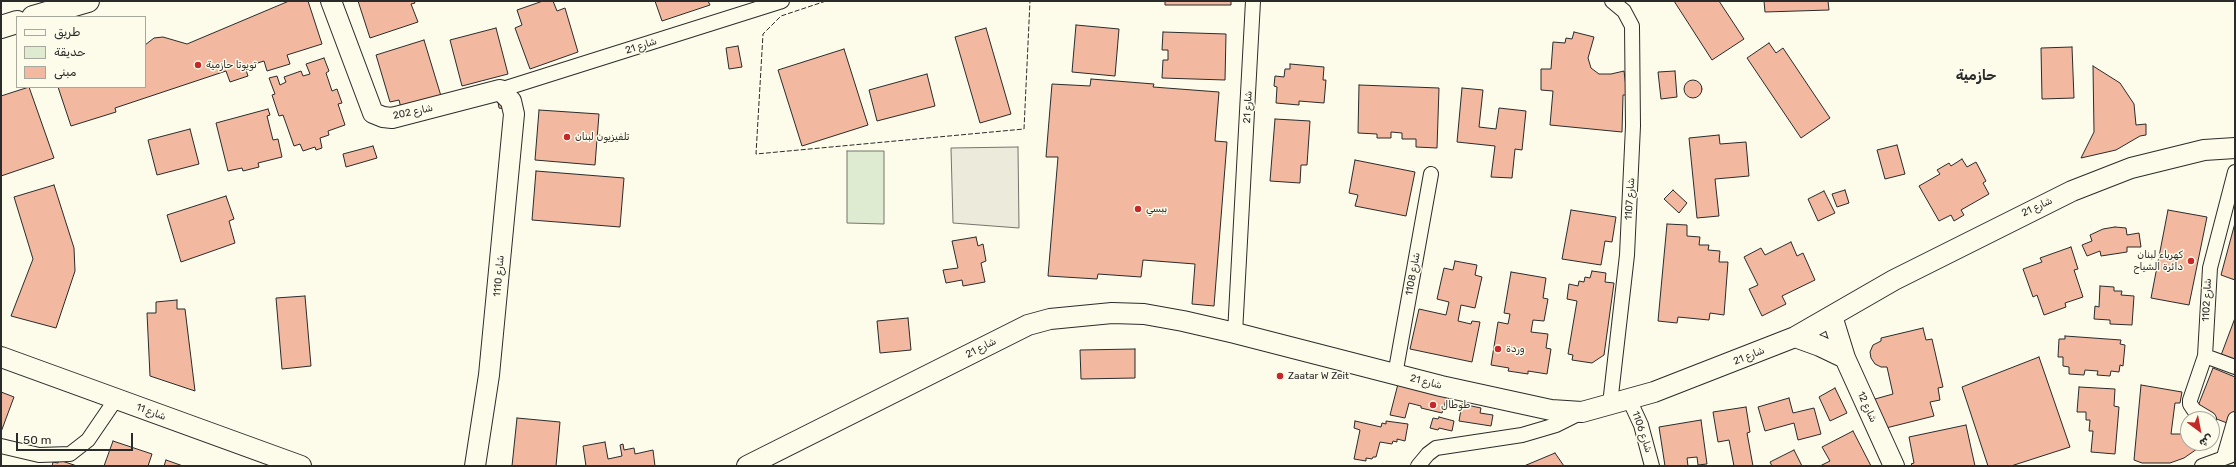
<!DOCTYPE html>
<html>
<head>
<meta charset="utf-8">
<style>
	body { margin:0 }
	#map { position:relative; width:2236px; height:467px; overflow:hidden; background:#fdfbea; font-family:Rubik,"Noto Naskh Arabic",sans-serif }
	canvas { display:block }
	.frame { position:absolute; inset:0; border:2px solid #2b2b2b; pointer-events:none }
	.legend { position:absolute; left:16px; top:16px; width:130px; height:72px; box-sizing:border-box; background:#fdfbea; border:1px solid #a9a89e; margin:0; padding:5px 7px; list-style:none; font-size:12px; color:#2b2b2b }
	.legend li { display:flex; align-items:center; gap:8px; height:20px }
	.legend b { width:20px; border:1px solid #a9a89e }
	.north { position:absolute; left:2180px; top:411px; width:40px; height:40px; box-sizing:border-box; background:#fdfbea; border:1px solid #a9a89e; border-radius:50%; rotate:148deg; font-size:11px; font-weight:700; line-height:16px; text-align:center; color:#2b2b2b }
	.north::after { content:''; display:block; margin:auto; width:14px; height:18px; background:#c62828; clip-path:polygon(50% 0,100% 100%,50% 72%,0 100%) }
	.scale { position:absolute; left:16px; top:433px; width:117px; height:18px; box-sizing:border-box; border:2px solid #2b2b2b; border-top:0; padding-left:5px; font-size:12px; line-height:14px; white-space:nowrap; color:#2b2b2b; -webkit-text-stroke:3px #fdfbea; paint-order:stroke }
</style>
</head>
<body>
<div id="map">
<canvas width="2236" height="467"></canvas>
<div class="frame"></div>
<ul class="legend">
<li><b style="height:5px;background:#fdfbea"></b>طريق</li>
<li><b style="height:11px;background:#deebd1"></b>حديقة</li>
<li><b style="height:11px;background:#f2b8a0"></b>مبنى</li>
</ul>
<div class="north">ش</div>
<div class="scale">50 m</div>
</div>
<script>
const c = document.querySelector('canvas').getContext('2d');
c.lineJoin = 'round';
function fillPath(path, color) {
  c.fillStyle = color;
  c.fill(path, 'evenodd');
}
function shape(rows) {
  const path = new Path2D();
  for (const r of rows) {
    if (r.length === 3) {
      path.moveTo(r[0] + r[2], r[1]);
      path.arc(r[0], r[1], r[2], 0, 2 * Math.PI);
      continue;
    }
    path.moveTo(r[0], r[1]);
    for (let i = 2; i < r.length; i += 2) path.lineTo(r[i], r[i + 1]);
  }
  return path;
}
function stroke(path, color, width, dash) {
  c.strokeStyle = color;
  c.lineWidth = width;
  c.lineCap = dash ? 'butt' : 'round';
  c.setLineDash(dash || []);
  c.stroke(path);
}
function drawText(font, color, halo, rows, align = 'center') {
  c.font = font + ' Rubik,"Noto Naskh Arabic",sans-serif';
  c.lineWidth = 3;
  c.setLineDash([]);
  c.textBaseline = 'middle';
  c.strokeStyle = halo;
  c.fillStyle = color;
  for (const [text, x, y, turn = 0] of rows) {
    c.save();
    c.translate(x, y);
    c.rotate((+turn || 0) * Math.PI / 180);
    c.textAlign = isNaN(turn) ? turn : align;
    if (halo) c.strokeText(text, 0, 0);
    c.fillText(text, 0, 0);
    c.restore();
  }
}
const green = shape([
	[847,151,884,151,884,224,847,223,847,151]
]);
fillPath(green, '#deebd1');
stroke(green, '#74746e', 1);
const parking = shape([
	[1018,147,1019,228,953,223,951,148,1018,147]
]);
fillPath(parking, '#eceadb');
stroke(parking, '#74746e', 1);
const building = shape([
	[289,1,308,1,322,44,287,55,290,64,267,71,264,61,245,67,248,76,230,82,226,71,115,108,116,112,71,126,58,87,145,87,145,45,154,38,163,37,187,44,289,1],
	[358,1,414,1,415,3,411,4,418,22,370,38,358,1],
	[543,1,553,1,557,11,565,8,578,52,530,69,515,28,522,25,517,10,543,1],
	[655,1,708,1,710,5,662,21,655,1],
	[1165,1,1231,1,1231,5,1165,5,1165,1],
	[1674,1,1719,1,1744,39,1712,60,1674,1],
	[1764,1,1828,1,1829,10,1765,12,1764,1],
	[1076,25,1119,29,1115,76,1072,72,1076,25],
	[496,28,508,74,462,86,450,40,496,28],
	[986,28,1011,114,980,123,955,37,986,28],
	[1163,32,1226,34,1225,80,1162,78,1163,60,1168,60,1168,50,1162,50,1163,32],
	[1574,32,1594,37,1588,58,1591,68,1599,74,1611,74,1624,71,1627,95,1623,95,1622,132,1550,125,1553,91,1541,90,1541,69,1551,69,1553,42,1565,43,1566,38,1572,39,1574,32],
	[424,40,441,96,401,108,399,100,390,102,376,55,424,40],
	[1769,43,1776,53,1783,48,1830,118,1801,138,1747,58,1769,43],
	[738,46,742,67,729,69,726,48,738,46],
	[2072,47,2074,98,2042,99,2041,48,2072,47],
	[844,49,868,125,802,146,778,70,844,49],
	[324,58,329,71,326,73,332,91,337,89,342,103,338,104,345,125,328,131,329,135,320,138,322,148,316,150,315,147,303,151,300,144,294,146,283,115,279,116,272,95,275,94,269,78,277,76,280,85,286,82,284,77,301,71,303,76,310,74,306,64,324,58],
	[1290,64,1324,67,1323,80,1326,80,1324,103,1299,101,1299,105,1276,103,1277,87,1274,86,1275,76,1284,77,1285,69,1290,69,1290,64],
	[2093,66,2120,83,2134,104,2136,125,2146,124,2146,135,2140,136,2116,150,2081,158,2094,132,2093,66],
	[1675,71,1677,97,1661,99,1658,72,1675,71],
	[927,74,935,106,877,121,869,90,927,74],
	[1091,79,1154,84,1153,87,1219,92,1215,141,1227,142,1214,306,1192,304,1195,264,1143,260,1141,277,1098,274,1097,279,1048,276,1058,157,1046,157,1052,84,1090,86,1091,79],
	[1693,89,9],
	[1359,85,1439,88,1437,148,1416,147,1416,139,1402,139,1402,133,1391,132,1391,138,1377,138,1377,134,1358,133,1359,85],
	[29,87,54,158,1,176,1,96,29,87],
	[1462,88,1483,90,1479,127,1496,129,1499,108,1526,111,1522,150,1515,149,1512,178,1491,177,1495,146,1457,142,1462,88],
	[498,102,505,109,499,108,498,102],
	[268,109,270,115,267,116,273,140,278,139,282,157,258,163,259,167,243,171,242,168,228,171,216,123,268,109],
	[539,110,599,114,595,165,535,160,539,110],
	[1275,119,1310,121,1307,165,1301,165,1300,183,1270,181,1275,119],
	[190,129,199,164,157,175,148,140,190,129],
	[1719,135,1720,144,1746,142,1749,176,1715,179,1719,216,1697,218,1689,138,1719,135],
	[1897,145,1905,174,1885,179,1877,150,1897,145],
	[373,146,377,158,346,167,343,154,373,146],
	[1962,159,1967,167,1976,162,1986,181,1983,183,1989,194,1961,210,1964,215,1954,221,1951,215,1939,221,1919,186,1940,174,1937,170,1949,163,1951,166,1962,159],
	[1355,160,1415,172,1406,216,1355,206,1358,195,1349,193,1355,160],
	[536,171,624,178,620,227,532,220,536,171],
	[54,185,74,248,75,271,56,328,11,316,33,259,14,197,54,185],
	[1673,190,1687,203,1679,213,1664,199,1673,190],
	[1845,190,1849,203,1837,207,1832,194,1845,190],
	[1824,191,1835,213,1818,221,1808,199,1824,191],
	[226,196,234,219,229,221,235,243,181,262,167,215,226,196],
	[1571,210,1616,217,1612,242,1605,241,1601,265,1562,259,1571,210],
	[2168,210,2207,217,2189,305,2151,298,2168,210],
	[2235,223,2235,280,2221,275,2235,223],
	[1667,224,1687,225,1687,236,1700,237,1699,245,1709,245,1708,250,1720,251,1719,262,1728,262,1724,315,1710,313,1709,320,1678,317,1677,323,1658,321,1667,224],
	[2115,227,2126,228,2127,235,2139,233,2141,247,2127,247,2127,252,2101,256,2100,251,2087,256,2082,245,2092,241,2090,235,2103,229,2115,227],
	[976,237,978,246,983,244,986,261,981,263,985,282,963,286,962,280,946,283,943,270,958,268,952,241,976,237],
	[1791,242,1797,256,1803,253,1815,280,1782,296,1786,304,1762,316,1749,289,1758,285,1744,257,1761,248,1765,255,1791,242],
	[2071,247,2078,269,2074,270,2083,297,2065,303,2066,307,2044,315,2037,295,2033,297,2023,269,2042,262,2040,258,2071,247],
	[1455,261,1477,265,1475,275,1482,277,1475,308,1461,305,1458,321,1471,324,1472,321,1480,322,1472,362,1410,349,1419,309,1446,315,1449,302,1437,299,1444,268,1453,270,1455,261],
	[1592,271,1606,273,1605,282,1614,283,1604,355,1592,363,1572,360,1573,355,1568,354,1577,301,1567,299,1569,284,1578,286,1579,281,1584,282,1585,277,1590,278,1592,271],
	[1511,272,1546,278,1543,298,1548,299,1544,321,1533,320,1531,332,1548,334,1546,348,1551,349,1547,374,1528,371,1528,374,1508,371,1509,368,1491,365,1498,322,1508,324,1510,314,1504,313,1511,272],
	[2100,286,2114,287,2114,291,2122,291,2121,295,2134,296,2132,325,2110,324,2110,320,2094,319,2095,306,2099,307,2100,286],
	[305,296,311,366,282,369,276,298,305,296],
	[177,300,177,309,185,309,195,391,150,376,147,313,156,313,156,302,177,300],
	[908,318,911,350,880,353,877,321,908,318],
	[2235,318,2235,363,2220,358,2235,318],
	[1923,328,1926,340,1932,339,1943,387,1938,388,1940,400,1930,402,1934,416,1882,429,1875,399,1893,394,1887,367,1881,367,1875,364,1871,358,1870,352,1873,345,1881,341,1881,338,1923,328],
	[2065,336,2121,340,2120,344,2125,345,2123,366,2120,365,2119,372,2111,371,2110,376,2097,375,2098,371,2085,370,2084,375,2069,374,2069,367,2063,366,2063,357,2058,357,2059,339,2065,339,2065,336],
	[1135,349,1135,378,1081,379,1080,350,1135,349],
	[2039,357,2070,447,2011,466,1988,466,1962,387,2039,357],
	[2213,368,2235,377,2235,411,2232,419,2227,423,2196,411,2213,368],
	[1398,384,1447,396,1442,413,1421,408,1421,406,1409,403,1405,418,1390,415,1398,384],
	[2141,385,2182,392,2180,403,2175,403,2171,434,2188,434,2188,443,2198,443,2197,449,2184,458,2170,463,2142,463,2134,460,2141,385],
	[2079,387,2115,389,2114,406,2119,407,2115,454,2091,452,2093,431,2089,431,2090,420,2086,420,2086,412,2077,412,2079,387],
	[1835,388,1847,413,1830,421,1819,397,1835,388],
	[1,392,14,397,1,432,1,392],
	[1789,398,1793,413,1814,408,1821,434,1798,440,1794,423,1765,431,1758,407,1789,398],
	[1462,404,1481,408,1480,413,1493,415,1491,426,1459,421,1462,404],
	[1746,407,1750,432,1747,433,1753,466,1734,466,1729,440,1718,442,1713,412,1746,407],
	[1439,417,1454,421,1452,431,1439,428,1438,430,1430,428,1433,418,1438,419,1439,417],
	[517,418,560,422,556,466,512,466,517,418],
	[1701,420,1707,464,1698,465,1697,457,1687,458,1688,466,1665,466,1659,427,1701,420],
	[1355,421,1381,427,1382,423,1386,424,1386,421,1408,424,1405,441,1397,439,1397,442,1393,441,1392,444,1380,442,1376,457,1373,457,1372,459,1366,458,1366,461,1354,459,1360,430,1354,428,1355,421],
	[1966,425,1975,466,1913,466,1911,464,1914,463,1909,437,1966,425],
	[1853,431,1871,466,1820,466,1830,461,1822,447,1853,431],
	[113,441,152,454,148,466,104,466,113,441],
	[605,442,608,459,622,456,620,445,623,444,624,450,634,448,635,454,653,450,655,466,586,466,583,446,605,442],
	[1794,450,1802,466,1772,466,1770,462,1794,450],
	[1555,453,1564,466,1524,466,1555,453],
	[59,460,77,466,52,466,53,462,58,463,59,460],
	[166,460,183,466,164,466,166,460]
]);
fillPath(building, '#f2b8a0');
stroke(building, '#2b2b2b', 1);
const street = shape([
	[500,90,782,1],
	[1235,333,1253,1],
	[2205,356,2235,367],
	[1395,375,1431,174],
	[1629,399,1641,425,1652,466],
	[1610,404,1627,255,1633,126,1632,26,1624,11,1612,1],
	[2209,419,2194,410,2190,404,2190,400,2205,356,2210,268,2235,172],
	[1,446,39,455,70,454,88,440,116,399],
	[2224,457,2235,419],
	[1418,466,1428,454,1436,448,1522,435,1556,425,1580,413],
	[2202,466,2235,454]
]);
const secondary = shape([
	[331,1,373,113,383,117,392,118,500,90,511,101,514,114,489,375,475,466],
	[1832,316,1845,358,1894,466],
	[1795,337,1820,346,1845,358],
	[1,357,301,466],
	[747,466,1028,325,1050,319,1112,313,1144,314,1183,321,1235,333,1441,386,1551,410,1582,412,1654,392,1795,337,1894,280,2072,191,2131,168,2204,150,2235,148]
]);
const highway = shape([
	[33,17,88,1],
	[1,27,17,22]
]);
stroke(street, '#2b2b2b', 16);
stroke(secondary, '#2b2b2b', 22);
stroke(highway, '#2b2b2b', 24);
stroke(street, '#fdfbea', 14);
stroke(secondary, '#fdfbea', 20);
stroke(highway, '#fdfbea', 22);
stroke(shape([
	[826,1,781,16,763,34,756,154,1024,129,1030,1]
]), '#2b2b2b', 1, [5, 2]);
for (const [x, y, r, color] of [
	[198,65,4,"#c62828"],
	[567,137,4,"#c62828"],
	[1138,209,4,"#c62828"],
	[2191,261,4,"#c62828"],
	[1498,349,4,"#c62828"],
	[1280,376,4,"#c62828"],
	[1433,405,4,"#c62828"]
]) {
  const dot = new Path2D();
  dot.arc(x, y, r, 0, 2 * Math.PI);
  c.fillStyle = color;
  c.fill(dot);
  stroke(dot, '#fdfbea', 1.5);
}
drawText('10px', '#2b2b2b', '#fdfbea', [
	["شارع 21",641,46,-18],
	["شارع 21",1248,107,-87],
	["شارع 202",413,112,-12],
	["شارع 1107",1630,199,-86],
	["شارع 21",2037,207,-25],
	["شارع 1108",1413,274,-80],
	["شارع 1110",499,276,-85],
	["شارع 1102",2207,300,-87],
	["شارع 21",981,348,-27],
	["شارع 21",1749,356,-22],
	["شارع 21",1426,382,14],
	["شارع 12",1867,407,65],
	["شارع 11",151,412,20],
	["شارع 1106",1642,432,71]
]);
drawText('10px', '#2b2b2b', '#fdfbea', [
	["تويوتا حازمية",206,65],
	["تلفيزيون لبنان",575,137],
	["ببسي",1146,209],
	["كهرباء لبنان",2183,255,"right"],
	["دائرة الشياح",2183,267,"right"],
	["وردة",1506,349],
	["Zaatar W Zeit",1288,376],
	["طوطال",1441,405]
], 'left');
drawText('bold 14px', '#2b2b2b', '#fdfbea', [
	["حازمية",1976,76]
]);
</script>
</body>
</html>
